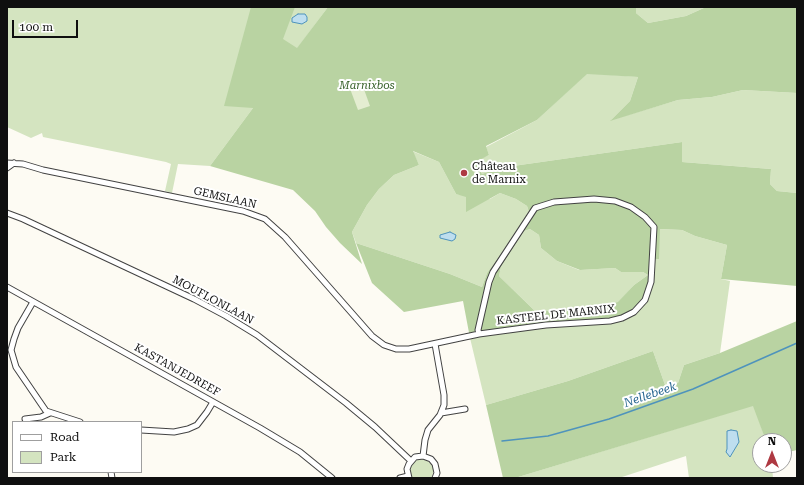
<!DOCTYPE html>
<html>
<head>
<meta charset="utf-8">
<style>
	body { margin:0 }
	#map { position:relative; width:804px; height:485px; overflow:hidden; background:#fdfbf3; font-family:"Roboto Serif",serif }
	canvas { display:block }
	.frame { position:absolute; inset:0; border:8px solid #0f0f0f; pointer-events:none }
	.legend { position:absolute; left:12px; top:421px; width:130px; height:52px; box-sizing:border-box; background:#fff; border:1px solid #9f9f9f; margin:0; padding:5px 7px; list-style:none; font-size:12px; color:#0f0f0f }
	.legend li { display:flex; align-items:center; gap:8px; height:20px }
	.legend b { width:20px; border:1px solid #9f9f9f }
	.north { position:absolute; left:752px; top:433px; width:40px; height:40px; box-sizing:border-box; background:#fff; border:1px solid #9f9f9f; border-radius:50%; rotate:0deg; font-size:11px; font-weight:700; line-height:16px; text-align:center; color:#0f0f0f }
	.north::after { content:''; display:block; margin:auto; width:14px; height:18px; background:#ae3942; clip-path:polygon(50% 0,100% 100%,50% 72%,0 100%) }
	.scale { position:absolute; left:12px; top:20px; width:66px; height:18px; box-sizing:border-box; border:2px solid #0f0f0f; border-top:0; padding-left:5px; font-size:12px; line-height:14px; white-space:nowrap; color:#0f0f0f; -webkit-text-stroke:3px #fff; paint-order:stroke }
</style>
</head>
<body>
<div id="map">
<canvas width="804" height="485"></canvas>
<div class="frame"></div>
<ul class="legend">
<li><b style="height:5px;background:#fff"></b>Road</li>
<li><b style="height:11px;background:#d4e4c0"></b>Park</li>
</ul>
<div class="north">N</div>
<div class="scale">100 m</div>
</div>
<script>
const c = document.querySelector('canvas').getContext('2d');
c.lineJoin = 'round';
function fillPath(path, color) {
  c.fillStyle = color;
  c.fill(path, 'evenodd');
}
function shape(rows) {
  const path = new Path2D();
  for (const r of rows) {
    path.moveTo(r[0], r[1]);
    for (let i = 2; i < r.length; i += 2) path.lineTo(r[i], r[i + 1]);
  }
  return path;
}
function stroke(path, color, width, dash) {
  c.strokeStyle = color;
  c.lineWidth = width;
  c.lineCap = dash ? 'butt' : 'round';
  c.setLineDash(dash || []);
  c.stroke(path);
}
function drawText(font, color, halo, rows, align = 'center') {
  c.font = font + ' "Roboto Serif",serif';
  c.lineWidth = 4;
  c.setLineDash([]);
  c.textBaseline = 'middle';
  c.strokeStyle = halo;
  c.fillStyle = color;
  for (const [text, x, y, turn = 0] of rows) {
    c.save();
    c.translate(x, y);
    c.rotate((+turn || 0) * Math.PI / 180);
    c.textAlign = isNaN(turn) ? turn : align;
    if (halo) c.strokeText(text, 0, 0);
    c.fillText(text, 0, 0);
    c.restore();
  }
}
fillPath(shape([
	[7,7,328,7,210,166,178,164,172,193,165,191,171,164,166,162,43,137,42,133,31,138,7,127],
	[636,7,706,7,686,16,648,23,636,13],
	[587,73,638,77,630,101,611,120,678,100,712,97,743,90,797,93,797,193,777,191,770,184,771,169,682,162,682,142,499,168,482,174,476,161,489,155,486,147,537,120],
	[412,151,439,162,456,194,490,199,500,193,516,199,527,206,529,212,528,216,487,273,482,287,450,274,356,243,352,232,367,205,379,189,394,175,419,165],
	[530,229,539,235,541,248,557,261,579,270,615,268,621,272,643,272,648,275,634,285,619,302,594,307,564,309,536,312,499,276,501,267,524,231],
	[659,229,682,230,695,236,727,245,721,279,730,281,720,353,684,365,678,383,665,385,653,351,568,381,486,405,470,338,509,333,644,305,652,260,659,259],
	[754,405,766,441,760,441,760,465,772,465,773,478,689,478,686,456,619,478,515,478],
	[418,459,423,459,427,460,431,464,433,468,433,473,431,478,412,478,410,475,409,471,410,466,413,462]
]), '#d4e4c0');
fillPath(shape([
	[251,7,295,7,283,39,297,48,328,7,636,7,636,13,648,23,686,16,706,7,797,7,797,93,743,90,712,97,678,100,610,121,630,101,638,77,587,74,537,120,486,146,489,155,476,162,482,174,499,168,682,142,682,162,771,169,770,184,777,191,797,193,797,286,721,279,727,245,695,236,682,230,660,229,659,259,652,260,653,274,644,305,635,314,624,321,543,327,470,338,463,301,404,312,372,283,356,243,450,274,482,287,487,273,528,216,529,212,527,206,516,199,500,193,466,212,466,197,456,194,439,162,413,151,419,165,394,175,379,189,367,205,352,232,362,264,340,243,326,227,315,211,293,190,210,166,253,108,224,106],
	[530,229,539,235,541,248,557,261,580,270,615,268,621,272,643,272,648,275,634,285,618,302,594,307,564,309,536,312,499,276,501,267,524,231],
	[797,321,797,450,784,453,784,441,766,441,753,406,515,478,503,478,486,405,568,381,653,351,665,385,678,383,684,365,720,353]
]), '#b9d3a2');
fillPath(shape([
	[361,81,370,106,358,110,349,86]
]), '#e4edd1');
const water = shape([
	[298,14,305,14,307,17,307,21,302,24,292,22,292,18,298,14],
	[450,232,456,235,455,239,452,241,440,238,440,235,450,232],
	[731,430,737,431,739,442,730,457,726,452,727,449,727,431,731,430]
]);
fillPath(water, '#bedeef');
stroke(water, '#4e93bc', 1);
stroke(shape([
	[502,441,548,436,609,419,693,389,797,343]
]), '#4e93bc', 1.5);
const minor = shape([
	[7,163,23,164,43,170,243,211,265,219,285,237,372,336,384,345,396,349,409,349,479,334,546,325,610,321,622,318,634,312,645,300,651,282,654,227,645,217,631,207,615,201,594,199,554,202,535,208,493,272,489,282,478,330,479,334],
	[7,168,14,163],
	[7,213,23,219,194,299,226,316,257,335,346,403,375,427,411,461],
	[7,287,260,428,300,452,332,478],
	[33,302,18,328,14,339,11,350,16,367,46,411,80,422],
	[441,413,465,409],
	[25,419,41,417,50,413],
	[141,430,174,432,188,429,197,425,207,412,213,402],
	[423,456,425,440,428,430,440,415,444,405,444,395,435,344],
	[111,472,112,478],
	[400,478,408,476],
	[409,478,407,469,409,464,415,457,423,456,431,459,435,464,437,473,435,478]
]);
stroke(minor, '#424242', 7);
stroke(minor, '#fff', 5);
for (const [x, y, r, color] of [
	[464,173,4,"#ae3942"]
]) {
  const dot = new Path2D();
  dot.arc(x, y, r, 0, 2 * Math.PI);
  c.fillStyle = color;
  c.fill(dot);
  stroke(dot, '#fff', 1.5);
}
drawText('italic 11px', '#355f27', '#fff', [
	["Marnixbos",367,86]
]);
drawText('11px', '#0f0f0f', '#fff', [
	["Château",472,167],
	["de Marnix",472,180]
], 'left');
drawText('11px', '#0f0f0f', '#fff', [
	["GEMSLAAN",225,198,13],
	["MOUFLONLAAN",213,300,28],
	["KASTEEL DE MARNIX",556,315,-6],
	["KASTANJEDREEF",177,370,29]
]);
drawText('italic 12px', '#286691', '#fff', [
	["Nellebeek",650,395,-19]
]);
</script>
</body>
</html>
